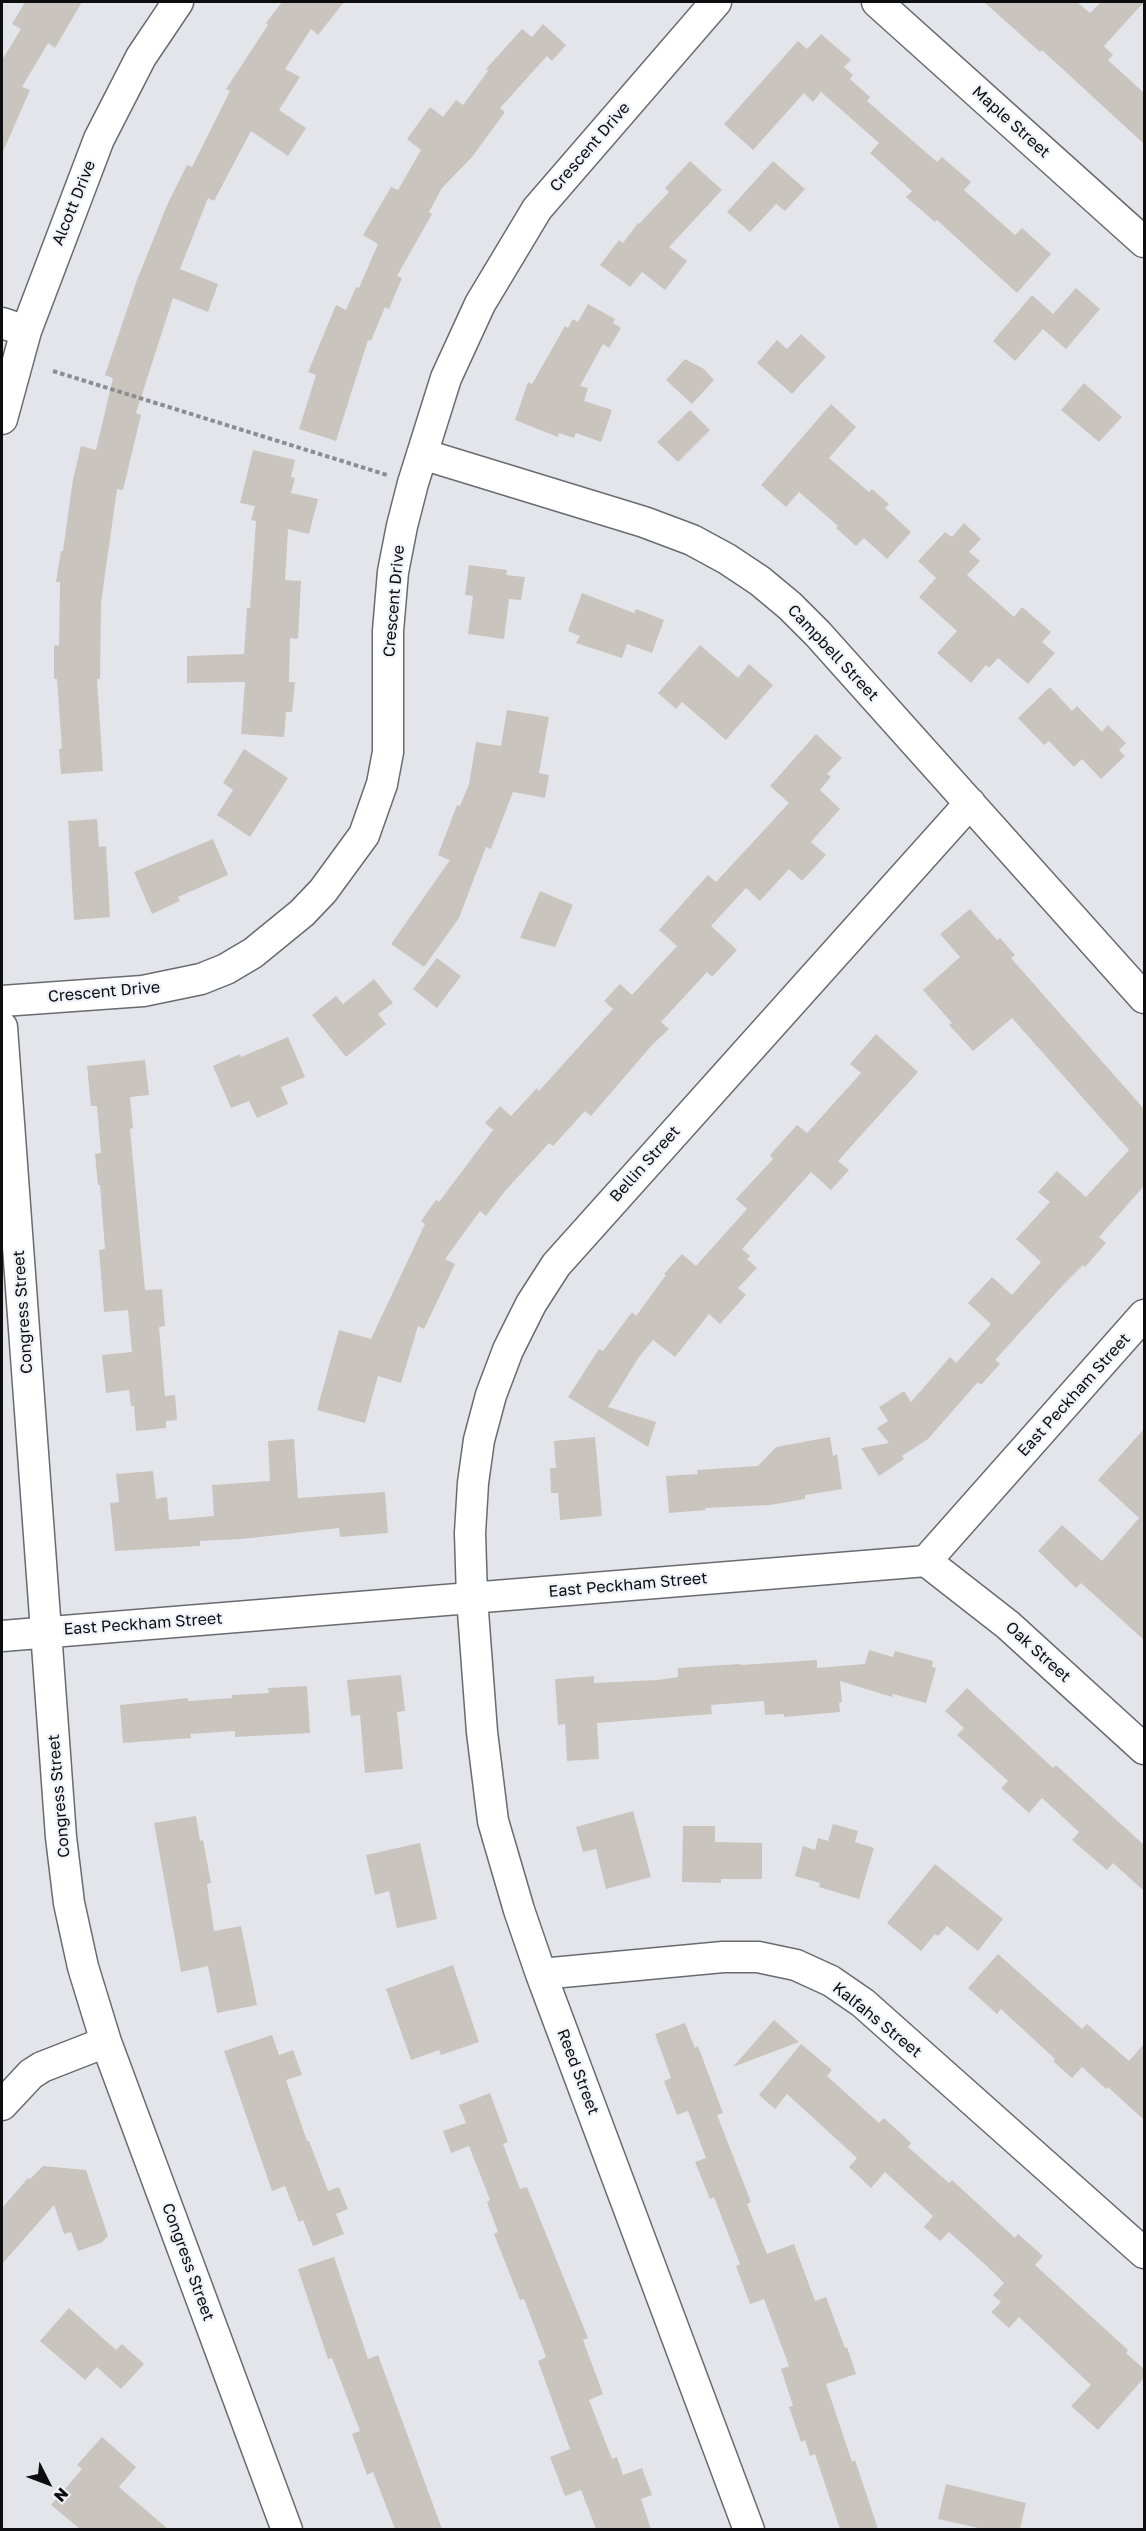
<!DOCTYPE html>
<html>
<head>
<meta charset="utf-8">
<style>
	body { margin:0 }
	#map { position:relative; width:1146px; height:2531px; overflow:hidden; background:#e4e5eb; font-family:"Golos Text",sans-serif }
	canvas { display:block }
	.frame { position:absolute; inset:0; border:3px solid #0d0d0f; pointer-events:none }
	.north { position:absolute; left:18px; top:2453px; width:60px; height:60px; -webkit-text-stroke:4px #f1f2f9; paint-order:stroke; rotate:132deg; font-size:16px; font-weight:700; line-height:24px; text-align:center; color:#0d0d0f }
	.north::after { content:''; display:block; margin:auto; width:21px; height:27px; background:#0d0d0f; clip-path:polygon(50% 0,100% 100%,50% 72%,0 100%) }
</style>
</head>
<body>
<div id="map">
<canvas width="1146" height="2531"></canvas>
<div class="frame"></div>
<div class="north">N</div>
</div>
<script>
const c = document.querySelector('canvas').getContext('2d');
c.lineJoin = 'round';
function fillPath(path, color) {
  c.fillStyle = color;
  c.fill(path, 'evenodd');
}
function shape(rows) {
  const path = new Path2D();
  for (const r of rows) {
    path.moveTo(r[0], r[1]);
    for (let i = 2; i < r.length; i += 2) path.lineTo(r[i], r[i + 1]);
  }
  return path;
}
function stroke(path, color, width, dash) {
  c.strokeStyle = color;
  c.lineWidth = width;
  c.lineCap = dash ? 'butt' : 'round';
  c.setLineDash(dash || []);
  c.stroke(path);
}
function drawText(font, color, halo, rows, align = 'center') {
  c.font = font + ' "Golos Text",sans-serif';
  c.lineWidth = 4.5;
  c.setLineDash([]);
  c.textBaseline = 'middle';
  c.strokeStyle = halo;
  c.fillStyle = color;
  for (const [text, x, y, turn = 0] of rows) {
    c.save();
    c.translate(x, y);
    c.rotate((+turn || 0) * Math.PI / 180);
    c.textAlign = isNaN(turn) ? turn : align;
    if (halo) c.strokeText(text, 0, 0);
    c.fillText(text, 0, 0);
    c.restore();
  }
}
fillPath(shape([
	[25,2,82,2,55,48,48,43,22,87,30,90,2,154,2,60,21,29,12,24],
	[282,2,344,2,318,35,311,29,285,69,300,77,279,110,306,128,288,156,251,131,214,201,208,198,180,269,218,284,208,312,173,298,136,413,141,415,123,490,117,489,101,603,100,679,97,679,103,771,61,774,59,749,62,749,57,679,54,679,54,645,59,646,60,582,56,582,61,551,63,551,73,479,81,446,96,450,113,378,105,375,137,280,168,203,187,165,192,167,230,91,226,89,268,25,266,23],
	[984,2,1077,2,1090,13,1101,2,1144,2,1104,46,1113,55,1108,60,1144,93,1144,144,1042,50,1040,52],
	[543,24,566,45,552,61,547,56,500,108,505,112,472,157,442,188,429,212,432,214,397,276,402,278,389,309,385,307,371,341,368,340,336,441,299,429,316,375,308,372,336,305,346,310,356,287,359,288,378,244,363,235,391,187,398,190,421,150,407,139,430,107,443,117,456,100,463,105,488,71,486,69,522,29,532,37],
	[821,34,851,60,844,67,853,75,850,79,870,97,867,101,937,162,942,157,971,182,964,190,1015,235,1022,228,1051,254,1017,293,937,220,935,222,906,197,912,191,870,153,879,143,821,92,813,102,804,93,753,150,724,124,798,41,807,49],
	[690,161,722,190,669,247,687,261,665,290,642,272,630,287,600,265,619,240,623,243,638,223,639,224,669,192,665,188],
	[773,161,805,189,785,211,776,204,750,232,727,212],
	[1076,288,1100,309,1066,349,1043,329,1015,361,993,341,1032,295,1053,314],
	[588,304,615,319,613,323,621,328,609,348,603,344,580,386,588,388,584,401,612,410,601,442,576,433,574,438,559,433,558,437,515,420,528,382,532,384,565,326,568,328,573,319,578,322],
	[801,334,826,357,792,394,757,363,777,340,787,349],
	[685,359,704,369,714,380,692,404,666,380],
	[1084,383,1122,417,1099,442,1061,410],
	[831,404,856,427,829,458,869,492,872,489,889,504,885,508,911,532,887,559,864,538,856,546,836,528,838,526,799,492,786,507,761,485],
	[690,410,710,430,678,462,657,442],
	[253,450,295,460,291,477,295,478,291,493,318,499,309,534,288,529,285,580,301,581,298,639,290,638,289,682,295,682,292,712,286,712,284,737,241,734,245,682,187,683,187,656,244,654,247,608,250,608,256,521,251,520,255,506,240,503],
	[964,523,981,539,969,552,980,561,967,575,1014,617,1022,607,1051,632,1042,642,1055,653,1028,684,998,658,989,668,986,665,971,683,937,653,957,631,919,597,936,578,918,561,945,532,952,537],
	[469,565,507,570,506,575,525,577,521,600,509,599,504,639,468,634,473,596,465,595],
	[582,593,634,613,636,609,664,620,652,653,627,644,622,658,576,643,580,636,568,631],
	[700,645,738,678,749,664,773,685,726,740,682,702,676,709,658,693],
	[1050,687,1072,711,1077,706,1102,732,1108,725,1126,743,1119,750,1125,756,1101,779,1082,759,1074,767,1049,741,1044,745,1018,718],
	[507,710,549,717,539,773,549,775,545,798,513,792,491,849,486,847,459,918,424,967,391,944,450,860,438,855,457,805,460,806,469,784,476,742,501,746],
	[816,734,842,758,827,774,831,777,820,790,840,809,811,842,826,855,802,881,789,869,760,901,746,888,711,926,737,950,712,977,707,972,661,1022,669,1029,652,1045,591,1116,585,1111,553,1146,549,1143,505,1191,486,1216,480,1211,445,1259,455,1264,424,1329,418,1326,401,1383,378,1376,365,1423,317,1410,339,1330,371,1339,425,1224,421,1221,436,1200,439,1202,493,1130,485,1123,500,1106,511,1116,537,1088,539,1091,613,1009,604,1001,620,984,632,995,677,946,659,930,708,875,716,882,789,803,770,786],
	[244,749,288,778,250,837,217,815,233,790,223,783],
	[97,819,99,847,106,846,110,917,74,920,68,821],
	[213,839,228,875,178,897,180,901,152,914,134,872],
	[540,891,573,905,555,947,520,938],
	[970,909,997,940,1000,938,1015,955,1011,958,1144,1109,1144,1186,1099,1237,1106,1243,1085,1267,1083,1265,1065,1283,995,1360,1000,1364,981,1385,978,1382,928,1439,902,1456,904,1459,879,1476,861,1448,889,1443,877,1428,888,1421,879,1407,904,1391,911,1402,950,1357,956,1363,991,1324,968,1303,992,1277,1012,1295,1041,1262,1016,1239,1050,1202,1038,1192,1057,1171,1086,1197,1129,1150,1012,1018,973,1051,949,1025,952,1023,923,990,960,957,940,934],
	[437,958,461,976,437,1008,413,989],
	[374,979,393,1003,378,1014,386,1024,346,1057,312,1015,336,996,343,1004],
	[876,1034,918,1072,838,1161,849,1170,831,1190,811,1172,742,1249,750,1256,747,1259,757,1268,738,1288,746,1295,720,1324,709,1314,675,1357,653,1340,639,1357,608,1407,656,1422,648,1447,568,1397,599,1349,603,1351,632,1312,636,1316,666,1275,664,1274,682,1254,696,1266,747,1209,736,1199,773,1159,770,1155,797,1125,807,1133,861,1073,850,1064],
	[288,1037,305,1077,281,1087,288,1104,257,1118,249,1101,231,1108,213,1066,240,1054,241,1057],
	[145,1060,149,1095,130,1097,133,1128,130,1129,145,1290,162,1289,165,1326,159,1327,165,1396,175,1395,177,1420,166,1421,166,1428,136,1431,134,1406,131,1406,129,1390,106,1393,102,1355,132,1352,128,1310,104,1312,99,1250,105,1249,100,1185,98,1185,95,1154,101,1153,97,1106,91,1106,87,1066],
	[1144,1429,1144,1640,1081,1583,1076,1588,1038,1551,1062,1525,1102,1561,1139,1518,1098,1480],
	[595,1437,602,1516,560,1520,558,1493,551,1493,550,1468,556,1468,554,1441],
	[830,1437,833,1456,837,1454,842,1489,805,1495,805,1499,770,1505,705,1508,706,1510,669,1513,666,1476,698,1474,697,1470,758,1466,776,1447],
	[294,1439,298,1498,385,1492,388,1533,340,1537,339,1528,242,1539,200,1541,200,1546,115,1551,110,1503,119,1502,116,1474,153,1471,156,1499,167,1497,169,1520,214,1516,212,1485,270,1481,268,1441],
	[869,1650,893,1657,895,1651,933,1661,932,1667,936,1668,926,1703,893,1694,892,1697,840,1681,842,1702,839,1703,840,1712,784,1717,784,1714,765,1715,764,1701,711,1705,712,1714,597,1723,599,1759,567,1761,565,1724,558,1725,555,1679,594,1676,594,1683,658,1680,678,1677,678,1668,740,1664,741,1665,817,1660,817,1668,865,1664],
	[401,1675,405,1711,397,1712,403,1769,365,1773,360,1715,351,1716,347,1680],
	[307,1686,310,1733,235,1737,235,1731,190,1734,191,1738,123,1743,120,1705,188,1698,188,1701,232,1698,232,1695,269,1693,268,1688],
	[967,1688,1053,1768,1056,1765,1144,1845,1144,1891,1113,1863,1107,1870,1072,1840,1079,1832,1042,1798,1029,1813,1001,1788,1008,1781,957,1735,964,1728,945,1711],
	[633,1811,651,1877,606,1889,596,1849,583,1852,576,1827],
	[196,1816,200,1841,203,1840,211,1883,207,1884,214,1931,241,1926,257,2005,217,2013,208,1966,181,1972,154,1823],
	[833,1824,858,1831,855,1842,874,1848,859,1899,819,1887,820,1883,795,1876,803,1846,815,1850,818,1838,828,1841],
	[683,1826,715,1826,715,1842,762,1843,762,1879,721,1879,721,1883,682,1882],
	[420,1843,437,1919,397,1928,389,1891,375,1895,366,1855],
	[935,1864,1003,1919,978,1951,947,1926,938,1936,935,1934,921,1951,887,1923],
	[998,1954,1082,2029,1087,2024,1129,2061,1144,2044,1144,2120,1108,2087,1106,2089,1082,2067,1072,2078,1053,2061,1055,2059,1001,2009,997,2014,968,1988],
	[453,1965,479,2042,441,2055,439,2050,411,2060,386,1989],
	[774,2020,799,2042,733,2067],
	[685,2023,695,2048,698,2046,723,2113,717,2115,751,2202,747,2204,767,2254,794,2244,815,2301,826,2297,845,2348,847,2347,856,2374,826,2384,852,2462,855,2460,878,2529,840,2529,815,2454,810,2456,805,2440,801,2442,789,2407,793,2406,781,2369,789,2366,764,2299,750,2304,736,2266,740,2264,714,2197,710,2199,695,2162,706,2158,688,2111,677,2115,664,2081,671,2078,655,2034],
	[272,2035,279,2055,293,2050,302,2075,286,2080,307,2141,309,2141,328,2191,339,2187,348,2209,336,2214,344,2234,313,2246,303,2220,299,2222,285,2186,272,2191,224,2051],
	[801,2044,832,2070,827,2076,879,2123,884,2118,911,2143,908,2147,949,2183,952,2180,1015,2238,1018,2234,1043,2256,1035,2265,1128,2350,1126,2353,1144,2369,1144,2378,1098,2430,1071,2406,1091,2385,1019,2317,1009,2328,991,2312,1001,2302,993,2295,1004,2283,988,2267,949,2232,940,2241,924,2227,933,2216,885,2172,871,2188,849,2167,857,2158,787,2094,775,2109,759,2095],
	[490,2093,508,2142,503,2144,520,2189,527,2187,588,2338,583,2340,603,2394,589,2400,612,2459,617,2457,623,2475,642,2468,652,2495,641,2499,651,2529,596,2529,581,2490,565,2496,550,2457,570,2449,538,2361,546,2357,524,2299,520,2300,494,2234,498,2232,487,2202,490,2200,469,2146,451,2153,443,2131,466,2123,459,2105],
	[43,2166,86,2170,108,2236,101,2243,78,2251,71,2232,64,2234,54,2205,2,2264,2,2208,28,2178,30,2179],
	[334,2257,368,2359,378,2355,442,2529,395,2529,373,2472,367,2475,352,2434,360,2431,332,2358,328,2359,298,2269],
	[69,2308,116,2350,122,2344,144,2364,121,2389,97,2367,85,2380,40,2341],
	[102,2437,136,2467,119,2487,168,2529,80,2529,51,2505,82,2469,77,2465],
	[946,2484,1026,2503,1020,2529,983,2529,938,2519]
]), '#cac4bf');
const minor = shape([
	[877,2,1144,242],
	[2,323,26,331],
	[2,419,26,331,99,139,141,57,178,2],
	[422,454,644,522,692,540,727,559,760,581,790,606,818,634,1144,998],
	[2,1001,143,991,201,979,226,969,253,953,302,913,323,891,364,835,382,784,388,752,388,631,393,572,402,526,413,483,446,378,480,304,537,209,716,2],
	[2,1027,61,1837,69,1903,83,1967,106,2042,287,2530],
	[926,1561,1008,1625,1144,1749],
	[2,1636,926,1561,1144,1315],
	[541,1974,723,1957,758,1957,796,1965,831,1981,863,2003,1144,2253],
	[2,2105,31,2074,42,2067,106,2042],
	[749,2530,541,1974,519,1910,493,1821,482,1732,472,1598,470,1533,473,1483,479,1440,491,1395,508,1350,531,1304,556,1265,970,803]
]);
stroke(minor, '#6a6b70', 33);
stroke(shape([
	[53,371,387,475]
]), '#8c8c91', 4, [4.5, 3]);
stroke(minor, '#fff', 30);
drawText('16px', '#0d0d0f', '#f1f2f9', [
	["Maple Street",1011,122,42],
	["Crescent Drive",590,147,-49],
	["Alcott Drive",74,203,-68],
	["Crescent Drive",394,601,-85],
	["Campbell Street",833,653,47],
	["Crescent Drive",104,992,-5],
	["Bellin Street",645,1164,-48],
	["Congress Street",23,1312,-94],
	["East Peckham Street",1074,1395,-48],
	["East Peckham Street",628,1585,-5],
	["East Peckham Street",143,1624,-4],
	["Oak Street",1038,1652,42],
	["Congress Street",59,1796,-95],
	["Kalfahs Street",877,2020,39],
	["Reed Street",578,2072,69],
	["Congress Street",188,2262,70]
]);
</script>
</body>
</html>
